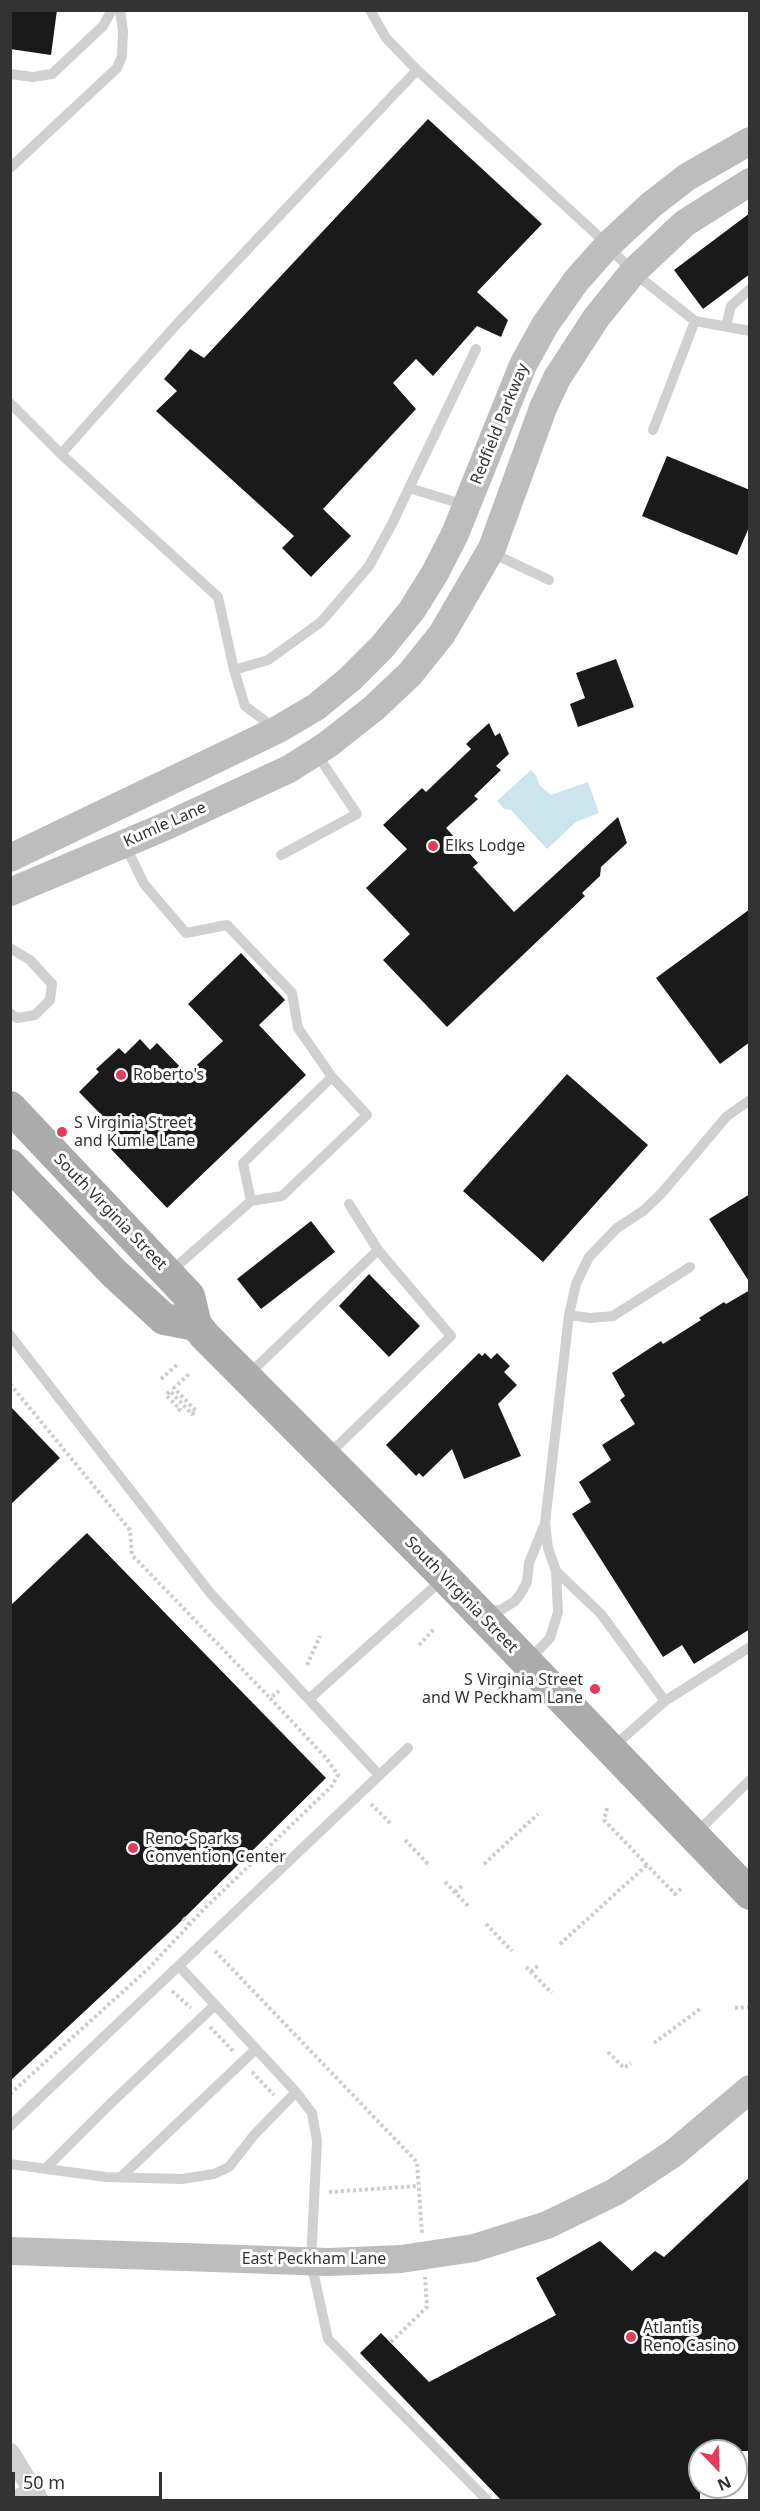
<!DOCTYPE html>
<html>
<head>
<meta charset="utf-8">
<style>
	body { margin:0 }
	#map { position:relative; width:760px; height:2511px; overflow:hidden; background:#fff; font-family:"Noto Sans",sans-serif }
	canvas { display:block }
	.frame { position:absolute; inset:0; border:12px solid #333; pointer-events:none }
	.north { position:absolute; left:688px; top:2439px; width:60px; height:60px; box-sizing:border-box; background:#fff; border:2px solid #adadad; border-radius:50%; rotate:157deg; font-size:16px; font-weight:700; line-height:24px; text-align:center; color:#333 }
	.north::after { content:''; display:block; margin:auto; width:21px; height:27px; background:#e43a5c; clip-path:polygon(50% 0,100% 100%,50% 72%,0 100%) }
	.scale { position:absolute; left:12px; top:2472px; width:150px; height:27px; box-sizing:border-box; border:3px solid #333; border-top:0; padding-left:8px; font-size:18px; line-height:21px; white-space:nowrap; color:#333; -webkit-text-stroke:4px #fff; paint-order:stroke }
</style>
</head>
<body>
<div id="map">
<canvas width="760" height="2511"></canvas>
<div class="frame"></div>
<div class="north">N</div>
<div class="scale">50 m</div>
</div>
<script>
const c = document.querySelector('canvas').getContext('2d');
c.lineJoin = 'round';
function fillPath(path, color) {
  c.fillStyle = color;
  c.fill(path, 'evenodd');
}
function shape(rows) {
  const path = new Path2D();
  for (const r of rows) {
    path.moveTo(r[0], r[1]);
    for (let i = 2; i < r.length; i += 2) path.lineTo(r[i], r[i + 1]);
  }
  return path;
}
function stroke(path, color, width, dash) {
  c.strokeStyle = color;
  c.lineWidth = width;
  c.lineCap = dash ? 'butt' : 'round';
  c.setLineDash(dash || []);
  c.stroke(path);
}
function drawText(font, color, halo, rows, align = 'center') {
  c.font = font + ' "Noto Sans",sans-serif';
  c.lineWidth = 6;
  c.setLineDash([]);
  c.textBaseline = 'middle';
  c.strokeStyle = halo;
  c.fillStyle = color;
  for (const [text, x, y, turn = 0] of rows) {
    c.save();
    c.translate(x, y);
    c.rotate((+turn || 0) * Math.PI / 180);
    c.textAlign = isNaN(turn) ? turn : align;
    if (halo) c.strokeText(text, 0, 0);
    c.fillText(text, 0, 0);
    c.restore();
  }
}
fillPath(shape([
	[531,770,537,777,539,785,551,795,588,782,599,813,576,822,547,849,511,810,504,809,497,801]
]), '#cce4ec');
fillPath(shape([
	[10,10,57,10,51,55,10,49],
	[428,119,542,224,477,292,508,320,501,337,477,326,433,376,416,359,393,383,416,409,323,509,351,536,311,577,282,548,294,536,156,411,177,391,164,379,190,349,204,358],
	[750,213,750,274,703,309,674,270],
	[667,456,750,490,750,525,737,555,642,516],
	[616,659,634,707,578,727,570,704,585,698,576,673],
	[489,723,495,736,500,733,509,754,496,766,501,770,474,796,478,799,446,828,478,863,473,867,514,912,618,817,627,843,601,867,600,876,582,893,585,896,447,1027,383,960,410,934,366,888,407,849,383,825,422,788,426,792,471,749,466,744],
	[750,909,750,1042,720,1064,656,978],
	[241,953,285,1000,259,1025,306,1075,167,1208,110,1148,122,1136,79,1092,99,1072,96,1069,119,1048,125,1054,140,1039,150,1050,157,1043,187,1074,223,1041,188,1004],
	[567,1074,648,1145,543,1262,463,1191],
	[750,1194,750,1283,709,1219],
	[311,1221,335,1252,261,1309,237,1279],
	[369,1274,420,1326,389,1357,339,1306],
	[750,1290,750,1629,694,1664,682,1645,663,1657,572,1514,591,1502,579,1482,611,1460,602,1445,635,1424,620,1400,625,1396,612,1373,661,1341,663,1344,701,1320,699,1318,724,1302,726,1304],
	[479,1353,482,1356,485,1353,491,1359,497,1353,510,1366,504,1372,517,1385,498,1404,521,1456,464,1479,452,1449,423,1477,419,1473,416,1476,386,1445],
	[10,1406,60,1458,10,1505],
	[87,1533,326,1778,176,1926,10,2081,10,1606],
	[750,2177,750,2451,700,2451,700,2500,501,2500,360,2353,381,2333,429,2382,556,2315,536,2278,600,2241,632,2271,655,2251,664,2257]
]), '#1a1a1a');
stroke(shape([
	[161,1379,179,1363],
	[10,1384,130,1530,132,1555,270,1698],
	[178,1411,180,1409,166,1395,170,1391,192,1414,196,1411,174,1388,189,1374],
	[419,1645,434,1629],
	[307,1665,320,1636],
	[371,1804,390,1823],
	[607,1808,604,1820,675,1894,683,1887],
	[405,1840,430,1866],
	[484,1864,538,1814],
	[445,1882,470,1908],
	[455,1892,464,1884],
	[183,1918,191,1926],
	[486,1924,512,1951],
	[560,1944,647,1865],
	[215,1951,417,2162,422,2234],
	[526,1967,552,1993],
	[531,1972,540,1964],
	[172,1991,191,2008],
	[735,2008,750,2007],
	[210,2027,234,2052],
	[654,2043,700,2009],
	[608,2052,624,2068,631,2063],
	[252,2072,274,2095],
	[10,2094,149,1968,203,1910,331,1787,338,1775,326,1758,270,1698,279,1691],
	[329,2192,418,2186],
	[391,2342,427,2307,425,2277]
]), '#cdcdcd', 4, [3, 3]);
stroke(shape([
	[370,10,386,38,417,70,595,233,633,272,695,321,653,430],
	[10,74,33,77,52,74,103,26,112,10],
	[10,168,117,68,122,56,123,31,120,10],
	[695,321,750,331],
	[726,326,731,306,750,289],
	[10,403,61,454,176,325,417,70],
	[61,454,218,597,234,670,268,660,321,622,369,566,392,524,409,488,465,505],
	[409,488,476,349],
	[492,553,549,580],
	[234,670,245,706,275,728],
	[125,845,144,884,186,933,227,925,292,993,298,1028,332,1077],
	[281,855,357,814,316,753],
	[10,948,30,960,52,984,50,1000,35,1015,17,1018,10,1013],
	[169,1273,251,1201,282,1196,367,1115,332,1077,243,1163,251,1201],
	[569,1315,590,1318,613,1316,690,1267],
	[10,1335,211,1594,379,1775],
	[248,1375,378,1250],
	[328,1455,451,1336,378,1250,349,1204],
	[556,1571,601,1614,665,1701],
	[486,1611,501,1610,515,1601,521,1593,527,1582,529,1563,544,1526],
	[529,1660,550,1638,558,1612,556,1571,548,1548,545,1523,569,1315,576,1284,589,1257,617,1228,643,1211,661,1194,727,1116,750,1100],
	[309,1699,443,1579],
	[613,1747,665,1701,750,1647],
	[696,1833,750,1780],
	[179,1966,296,2092,312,2113,317,2141,311,2262,328,2339,487,2500],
	[10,2126,408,1748],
	[10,2164,106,2177,182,2179,214,2174,229,2167,254,2135,296,2092],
	[46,2168,110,2104,215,2005],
	[121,2177,256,2049],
	[10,2497,31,2487]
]), '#d0d0d0', 10);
stroke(shape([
	[10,2453,39,2500]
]), '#d0d0d0', 20);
stroke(shape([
	[10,858,277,730,316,707,350,679,382,647,412,610,435,573,455,534,523,365,545,325,576,281,608,245,651,205,687,177,750,141],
	[10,892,164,827,289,769,327,745,374,708,410,674,442,634,492,548,543,408,557,378,596,318,633,272,685,223,750,182],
	[10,2251,328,2262,401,2259,474,2248,547,2225,615,2192,674,2153,750,2089]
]), '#bdbdbd', 28);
stroke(shape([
	[10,1107,189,1296,196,1325,205,1336,439,1571,750,1894],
	[10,1165,114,1273,164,1319,196,1325]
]), '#ababab', 32);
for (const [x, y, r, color] of [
	[433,846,6,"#e43a5c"],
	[121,1075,6,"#e43a5c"],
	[62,1132,6,"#e43a5c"],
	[595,1689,6,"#e43a5c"],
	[133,1848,6,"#e43a5c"],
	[631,2337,6,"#e43a5c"]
]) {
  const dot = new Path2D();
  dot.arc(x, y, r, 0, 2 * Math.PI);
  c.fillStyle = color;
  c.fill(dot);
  stroke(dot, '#fff', 2);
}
drawText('16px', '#333', '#fff', [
	["Redfield Parkway",500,424,-68],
	["Kumle Lane",165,825,-24],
	["South Virginia Street",110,1212,46],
	["South Virginia Street",461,1595,46],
	["East Peckham Lane",314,2259]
]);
drawText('16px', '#333', '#fff', [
	["Elks Lodge",445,846],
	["Roberto's",133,1075],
	["S Virginia Street",74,1123],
	["and Kumle Lane",74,1141],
	["S Virginia Street",583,1680,"right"],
	["and W Peckham Lane",583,1698,"right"],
	["Reno-Sparks",145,1839],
	["Convention Center",145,1857],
	["Atlantis",643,2328],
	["Reno Casino",643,2346]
], 'left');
</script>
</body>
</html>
